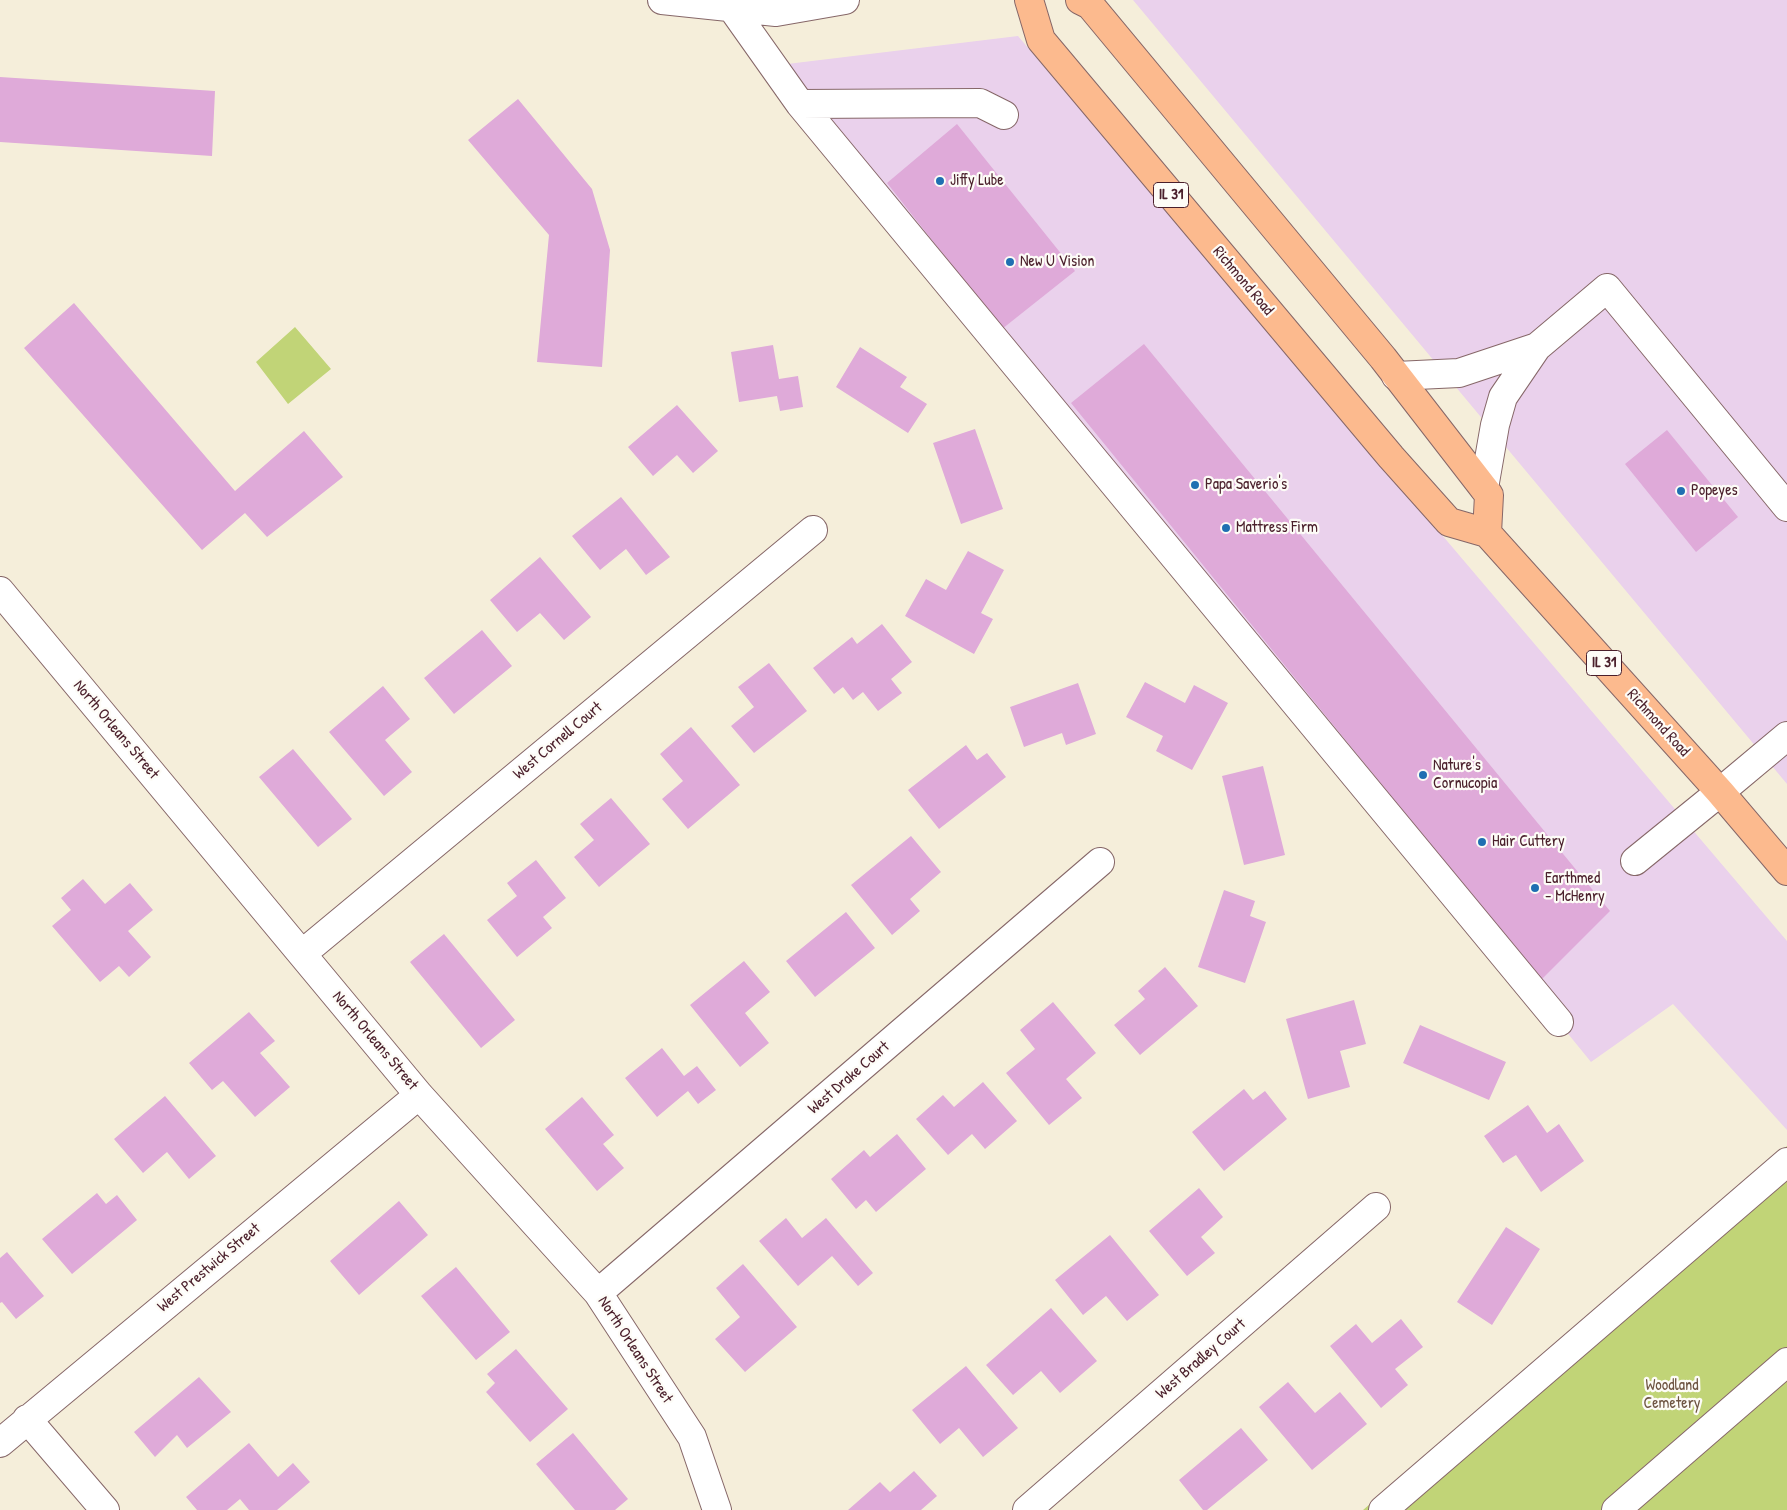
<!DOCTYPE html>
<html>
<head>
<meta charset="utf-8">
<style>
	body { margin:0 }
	canvas { display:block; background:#f5eeda }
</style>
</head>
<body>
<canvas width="1787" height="1510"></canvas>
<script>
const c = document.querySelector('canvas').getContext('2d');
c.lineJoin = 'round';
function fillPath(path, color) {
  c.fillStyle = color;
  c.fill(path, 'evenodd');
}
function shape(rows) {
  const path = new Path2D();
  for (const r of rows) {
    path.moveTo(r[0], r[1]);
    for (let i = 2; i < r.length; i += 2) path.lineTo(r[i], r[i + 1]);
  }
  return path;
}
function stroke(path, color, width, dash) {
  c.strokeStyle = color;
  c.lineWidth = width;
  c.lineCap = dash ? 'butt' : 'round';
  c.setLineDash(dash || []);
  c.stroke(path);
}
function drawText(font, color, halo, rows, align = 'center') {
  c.font = font + ' "Patrick Hand",sans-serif';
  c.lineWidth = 4.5;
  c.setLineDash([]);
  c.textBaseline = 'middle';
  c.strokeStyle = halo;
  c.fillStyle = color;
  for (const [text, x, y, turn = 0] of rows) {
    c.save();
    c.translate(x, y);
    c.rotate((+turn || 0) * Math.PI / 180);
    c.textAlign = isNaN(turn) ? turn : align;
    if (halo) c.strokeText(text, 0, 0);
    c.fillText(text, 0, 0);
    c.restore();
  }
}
fillPath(shape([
	[1133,0,1787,0,1787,784],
	[1018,36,1787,941,1787,1130,1673,1004,1591,1062,779,65]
]), '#ead1ec');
fillPath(shape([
	[295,327,331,369,288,404,256,362],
	[1787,1146,1787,1510,1363,1510,1695,1224]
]), '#c1d477');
fillPath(shape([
	[0,77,215,91,212,156,0,142],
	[518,99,592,189,610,250,602,367,537,362,549,235,468,140],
	[957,124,1075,271,1002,329,887,183],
	[74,303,235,491,304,431,343,477,267,537,245,513,202,550,24,348],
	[1144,344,1610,911,1541,980,1071,403],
	[773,345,779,379,798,376,803,407,780,411,777,396,739,402,731,352],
	[860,347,907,377,900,387,927,404,908,433,836,387],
	[677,405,718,451,693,473,677,455,653,476,628,447],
	[975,429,1003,509,961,524,933,443],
	[1667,430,1738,517,1696,552,1625,464],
	[621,497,670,557,646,575,626,549,600,570,572,536],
	[968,551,1004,570,981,613,993,619,974,654,905,616,926,579,946,590],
	[540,557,591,617,564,640,540,613,517,632,490,600],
	[882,624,912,662,891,679,902,693,878,711,863,692,853,700,843,687,834,694,813,668,852,637,857,644],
	[482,630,512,666,454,714,424,678],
	[769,663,807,711,754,753,731,726,754,707,738,687],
	[1145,682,1185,703,1194,685,1228,703,1192,770,1156,751,1163,736,1126,717],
	[1078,683,1096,734,1066,745,1062,733,1024,747,1010,707],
	[383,686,410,719,385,740,412,772,384,796,329,732],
	[691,727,740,785,688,829,662,799,683,781,660,754],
	[966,745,977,760,987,753,1006,777,939,829,908,790],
	[293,749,352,819,318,847,259,777],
	[1263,766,1285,855,1244,865,1222,776],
	[611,798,650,844,599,887,574,857,594,840,580,824],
	[911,836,941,872,910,899,920,911,892,935,851,885],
	[536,860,566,898,543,917,552,928,517,957,487,920,517,896,507,883],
	[83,879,105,904,130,883,153,910,128,931,151,957,129,977,119,966,100,982,52,926,71,910,61,898],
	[1224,890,1255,901,1250,916,1266,922,1245,983,1198,967],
	[846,912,875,948,815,997,786,961],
	[444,934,515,1020,481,1048,410,962],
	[744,961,770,992,745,1013,769,1043,740,1067,690,1005],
	[1165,967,1198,1006,1140,1055,1114,1025,1145,999,1138,991],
	[1354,1000,1366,1044,1340,1051,1350,1087,1308,1099,1286,1019],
	[1053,1002,1096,1053,1066,1079,1082,1098,1049,1125,1006,1073,1035,1049,1020,1030],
	[249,1012,275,1041,260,1053,290,1087,255,1117,223,1081,212,1090,189,1063],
	[1420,1025,1506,1062,1489,1100,1403,1063],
	[662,1048,684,1076,697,1066,716,1090,698,1104,688,1091,657,1117,625,1078],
	[983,1082,1017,1121,985,1149,972,1134,948,1155,916,1119,943,1095,954,1107],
	[1244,1089,1253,1100,1265,1091,1287,1119,1224,1171,1192,1132],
	[165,1096,216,1156,189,1179,167,1152,143,1173,114,1139],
	[582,1097,614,1135,603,1144,624,1168,597,1191,545,1129],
	[1528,1105,1547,1133,1559,1124,1584,1161,1541,1192,1516,1155,1503,1163,1484,1136],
	[897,1134,926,1169,876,1212,866,1200,856,1209,831,1179,864,1150,870,1157],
	[1199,1188,1223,1217,1201,1237,1215,1253,1187,1276,1149,1231],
	[97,1193,106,1204,117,1195,137,1220,72,1274,42,1239],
	[399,1201,428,1235,359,1295,330,1261],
	[786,1218,802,1238,826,1218,873,1273,858,1286,832,1256,798,1286,759,1241],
	[1506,1227,1540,1249,1492,1325,1457,1302],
	[1110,1235,1159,1295,1127,1321,1106,1296,1083,1315,1055,1280],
	[7,1252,44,1296,16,1319,2,1302,0,1303,0,1258],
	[743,1264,797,1327,745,1372,715,1339,740,1317,716,1288],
	[456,1267,510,1332,476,1360,421,1296],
	[1051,1308,1097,1361,1060,1393,1041,1371,1013,1395,986,1365],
	[1401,1319,1423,1347,1395,1369,1408,1385,1381,1408,1330,1346,1356,1324,1372,1343],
	[516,1349,568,1409,530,1442,486,1392,495,1383,487,1374],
	[966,1366,1018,1428,983,1457,959,1428,940,1444,912,1410],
	[199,1377,231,1412,187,1448,177,1435,155,1457,134,1432],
	[1288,1382,1315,1413,1340,1392,1367,1424,1312,1470,1259,1407],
	[1241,1428,1268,1460,1207,1510,1203,1510,1179,1480],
	[573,1433,628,1499,615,1510,575,1510,536,1464],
	[249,1443,278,1477,293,1463,310,1482,277,1510,249,1510,240,1499,227,1510,197,1510,186,1497],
	[914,1471,937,1496,921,1510,848,1510,880,1482,890,1492]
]), '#dfaad9');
const minor = shape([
	[662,0,776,12,845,0],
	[732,8,800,104,980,103,1004,115],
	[800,104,1559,1022],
	[1396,376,1459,373,1537,347],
	[1484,488,1495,425,1503,397,1537,347,1607,288,1787,507],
	[0,591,419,1095,598,1293,692,1437,717,1510],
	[1635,861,1720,792,1787,736],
	[303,953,813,530],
	[598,1293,1100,862],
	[27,1419,105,1510],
	[0,1443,419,1095],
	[1027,1510,1376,1207],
	[1383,1510,1787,1162],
	[1616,1510,1787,1362]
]);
const major = shape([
	[1029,0,1041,40,1391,457,1449,522,1487,533,1720,792,1787,871],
	[1080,0,1090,5,1383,358,1489,495,1487,533]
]);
stroke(minor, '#866768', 30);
stroke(major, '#866768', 30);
stroke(minor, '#fff', 28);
stroke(major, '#fcba8e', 28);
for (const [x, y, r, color] of [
	[940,181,5,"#1f6fb2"],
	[1010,262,5,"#1f6fb2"],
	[1195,485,5,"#1f6fb2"],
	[1681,491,5,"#1f6fb2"],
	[1226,528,5,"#1f6fb2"],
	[1423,775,5,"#1f6fb2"],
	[1482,842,5,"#1f6fb2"],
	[1535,888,5,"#1f6fb2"]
]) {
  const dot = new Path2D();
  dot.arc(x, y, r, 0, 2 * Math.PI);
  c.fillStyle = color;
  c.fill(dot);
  stroke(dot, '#fdfcf7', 2);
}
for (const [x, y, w] of [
	[1171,195,35],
	[1604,663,35]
]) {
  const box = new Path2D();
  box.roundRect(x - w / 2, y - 12.5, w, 25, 4);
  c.fillStyle = '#fdfcf7';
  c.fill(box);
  stroke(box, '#4a1f2b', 1);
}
drawText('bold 15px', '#4a1f2b', null, [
	["IL 31",1171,195],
	["IL 31",1604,663]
]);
drawText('16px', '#4a1f2b', '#fdfcf7', [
	["Jiffy Lube",950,181],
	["New U Vision",1020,262],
	["Papa Saverio's",1205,485],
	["Popeyes",1691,491],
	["Mattress Firm",1236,528],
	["Nature's",1433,766],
	["Cornucopia",1433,784],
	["Hair Cuttery",1492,842],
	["Earthmed",1545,879],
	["- McHenry",1545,897]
], 'left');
drawText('16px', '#4a1f2b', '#fdfcf7', [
	["Richmond Road",1243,281,50],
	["Richmond Road",1658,723,48],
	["North Orleans Street",116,730,50],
	["West Cornell Court",558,741,-40],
	["North Orleans Street",375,1041,50],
	["West Drake Court",849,1078,-41],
	["West Prestwick Street",209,1268,-40],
	["North Orleans Street",635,1350,57],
	["West Bradley Court",1201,1359,-41]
]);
drawText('16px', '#6e5542', '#fdfcf7', [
	["Woodland",1672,1386],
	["Cemetery",1672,1404]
]);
</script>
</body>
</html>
